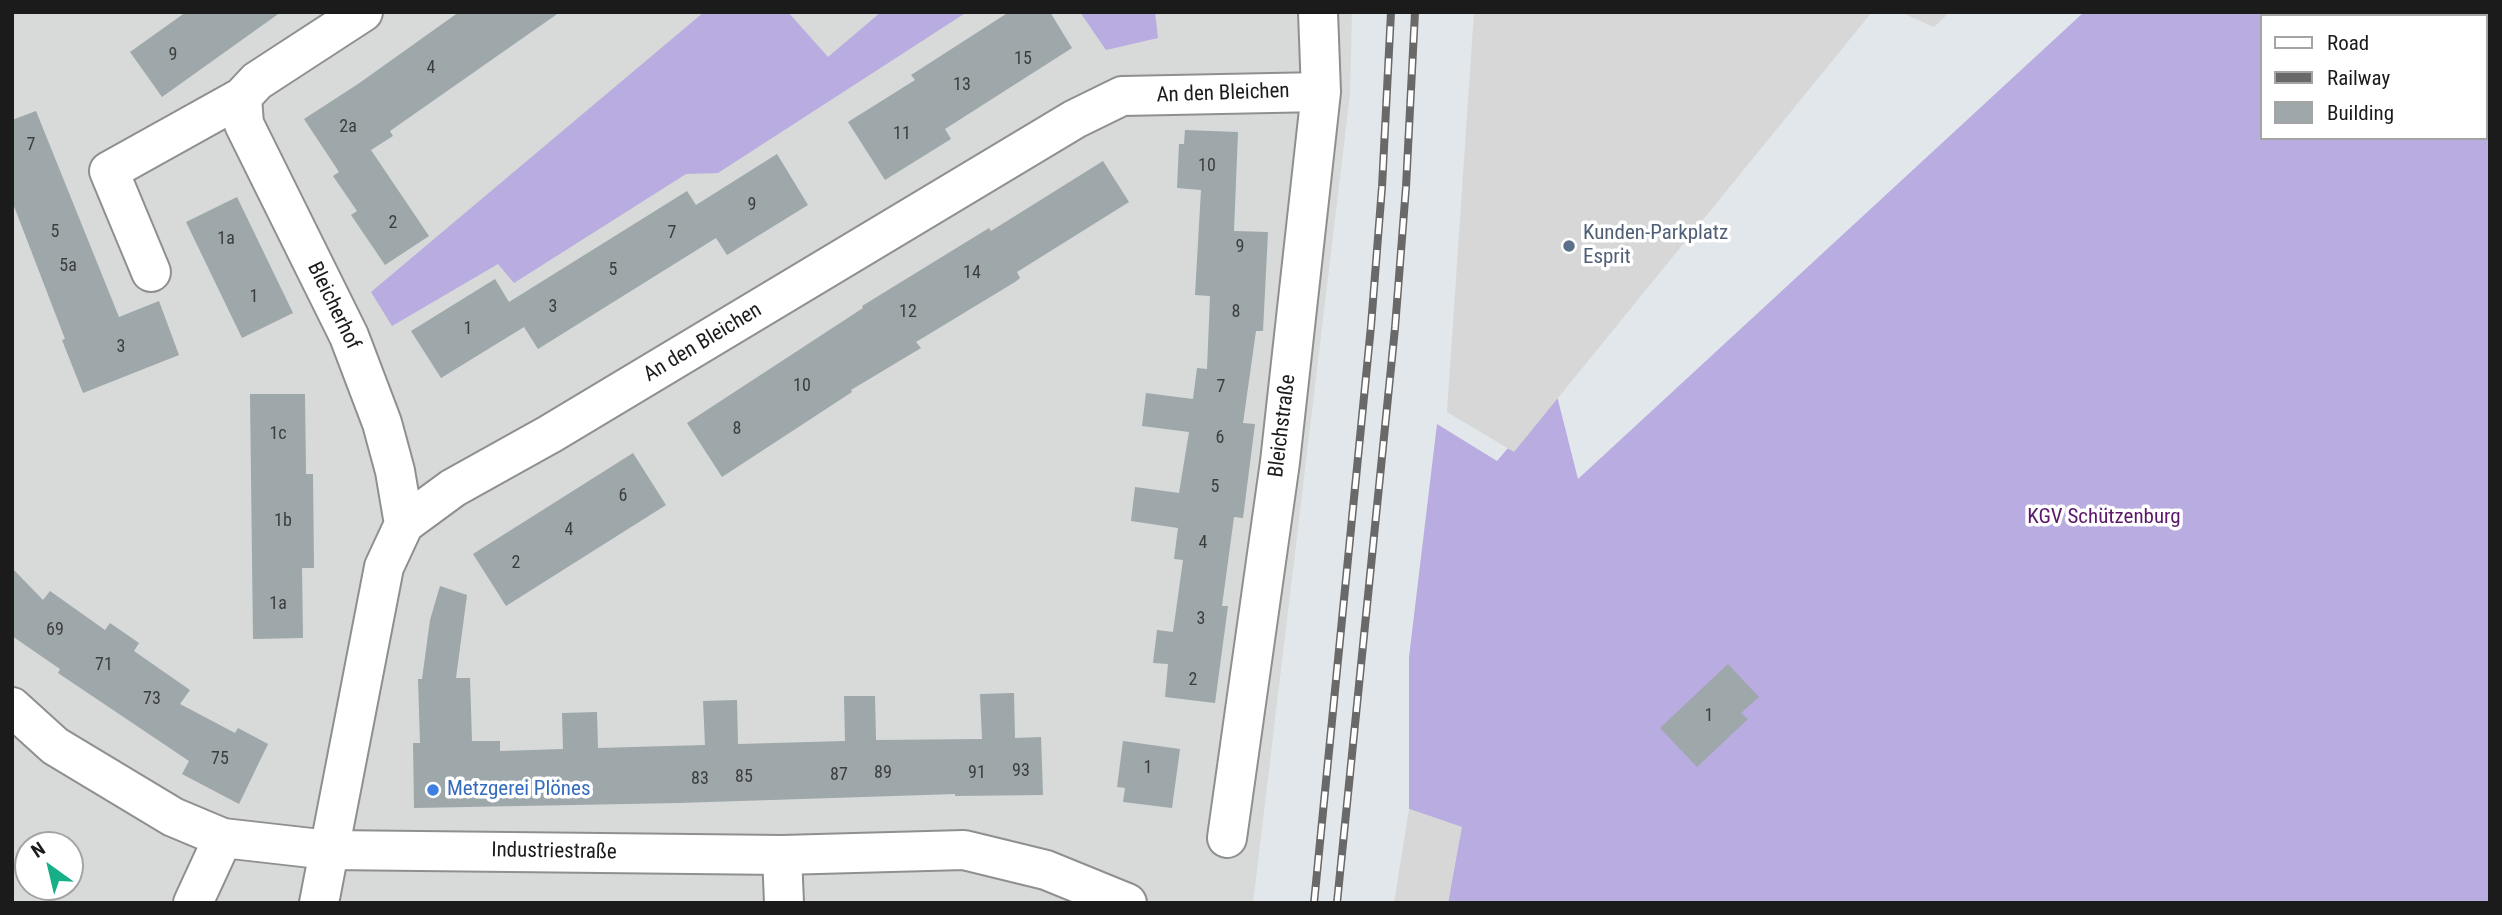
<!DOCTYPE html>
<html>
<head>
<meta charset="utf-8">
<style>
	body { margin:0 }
	#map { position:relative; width:2502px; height:915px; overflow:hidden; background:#e1e7eb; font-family:"Roboto Condensed",sans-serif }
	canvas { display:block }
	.frame { position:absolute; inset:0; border:14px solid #1b1b1b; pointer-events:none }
	.legend { position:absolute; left:2260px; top:14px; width:228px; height:126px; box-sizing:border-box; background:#fff; border:2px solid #a4a4a4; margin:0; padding:9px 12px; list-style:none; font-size:21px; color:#1b1b1b }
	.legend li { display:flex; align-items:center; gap:14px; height:35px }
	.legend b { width:35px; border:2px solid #a4a4a4 }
	.north { position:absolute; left:14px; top:831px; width:70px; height:70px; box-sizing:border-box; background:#fff; border:2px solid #a4a4a4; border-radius:50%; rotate:326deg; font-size:19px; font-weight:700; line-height:28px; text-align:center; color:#1b1b1b }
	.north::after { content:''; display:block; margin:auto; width:24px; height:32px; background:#17af87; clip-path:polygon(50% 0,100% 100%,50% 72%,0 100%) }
</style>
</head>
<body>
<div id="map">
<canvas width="2502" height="915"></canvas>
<div class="frame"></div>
<ul class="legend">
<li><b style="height:9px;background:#fff"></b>Road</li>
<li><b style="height:9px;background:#696969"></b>Railway</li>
<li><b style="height:19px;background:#9ea7a9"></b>Building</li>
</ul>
<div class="north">N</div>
</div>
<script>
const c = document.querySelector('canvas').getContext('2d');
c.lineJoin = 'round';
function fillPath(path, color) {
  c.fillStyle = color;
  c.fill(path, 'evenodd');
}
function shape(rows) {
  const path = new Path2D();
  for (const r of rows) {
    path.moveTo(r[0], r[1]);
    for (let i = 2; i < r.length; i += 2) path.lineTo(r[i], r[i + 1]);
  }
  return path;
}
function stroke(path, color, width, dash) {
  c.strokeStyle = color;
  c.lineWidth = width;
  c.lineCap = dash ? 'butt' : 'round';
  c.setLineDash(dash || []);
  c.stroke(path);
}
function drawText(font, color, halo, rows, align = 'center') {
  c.font = font + ' "Roboto Condensed",sans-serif';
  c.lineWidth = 7;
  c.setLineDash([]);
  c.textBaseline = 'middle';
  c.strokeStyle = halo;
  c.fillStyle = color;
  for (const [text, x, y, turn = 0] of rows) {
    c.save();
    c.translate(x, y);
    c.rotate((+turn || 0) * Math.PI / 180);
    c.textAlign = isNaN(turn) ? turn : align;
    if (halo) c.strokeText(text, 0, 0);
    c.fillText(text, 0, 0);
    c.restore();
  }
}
fillPath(shape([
	[12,12,1352,12,1350,94,1253,903,12,903],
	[28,845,70,845,70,887,28,887]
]), '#d8d9d9');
fillPath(shape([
	[704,12,788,12,828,57,881,12,967,12,718,173,686,174,514,283,498,264,392,326,371,292],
	[1080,12,1155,12,1158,38,1106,50],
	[2084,12,2490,12,2490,903,1448,903,1461,827,1409,809,1409,657,1437,424,1497,461,1556,392,1578,479],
	[2262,16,2486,16,2486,138,2262,138]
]), '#b9ace0');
fillPath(shape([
	[1474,12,1872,12,1514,452,1447,412],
	[1900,12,1950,12,1934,27],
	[1409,809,1462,827,1448,903,1394,903]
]), '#d7d7d7');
fillPath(shape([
	[186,12,281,12,162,97,130,52],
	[459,12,560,12,390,131,393,136,371,150,429,236,385,265,351,215,357,211,333,176,339,172,304,119,358,84],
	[1009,12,1050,12,1072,48,945,129,951,139,885,180,848,122,915,80,911,75],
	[36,111,119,317,159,301,179,355,83,393,62,340,65,339,12,201,12,120],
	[1185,130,1238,132,1234,231,1268,232,1263,331,1256,331,1243,423,1255,424,1243,518,1234,517,1222,606,1228,606,1215,703,1165,697,1168,664,1153,663,1157,630,1173,632,1183,560,1174,559,1178,528,1131,521,1135,487,1179,493,1189,432,1142,426,1146,393,1193,399,1197,368,1207,369,1210,296,1195,295,1201,190,1177,188,1179,144,1184,144],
	[777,154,808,205,727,255,716,238,538,349,524,327,441,378,411,331,495,279,509,302,687,191,696,205],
	[1103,161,1129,202,1017,272,1020,278,1015,282,916,342,921,348,851,390,852,392,722,477,687,423,863,308,862,306,989,228,991,231],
	[237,197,293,313,242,338,186,222],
	[250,394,305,394,306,474,313,474,314,568,302,568,303,638,253,639],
	[633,453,666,505,506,606,473,554],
	[12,568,43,600,50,591,105,630,110,623,139,643,134,651,190,690,180,704,235,733,238,728,268,744,239,804,182,774,189,761,58,673,60,669,12,636],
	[440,586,467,595,456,678,470,678,472,741,500,741,500,751,563,749,562,713,597,712,598,748,705,745,703,701,737,700,738,744,845,741,844,696,875,696,876,740,982,739,980,694,1014,693,1015,738,1041,737,1043,795,955,796,955,794,679,803,414,808,413,743,420,743,418,679,422,679,430,620],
	[1728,664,1759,697,1741,713,1748,719,1697,767,1660,728],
	[1123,741,1180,749,1172,808,1123,802,1125,788,1117,787]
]), '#9ea7a9');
const minor = shape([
	[363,12,257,81,242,97,244,124,349,336,382,423,395,471,404,524],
	[151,272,109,171,242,97],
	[1227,838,1280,462,1321,92,1318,12],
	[782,855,784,903],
	[193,903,223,838],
	[319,903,384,567,404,524,453,488,550,434,1075,119,1122,96,1321,92]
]);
const tertiary = shape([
	[12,707,55,746,173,817,223,838,329,850,782,855,964,850,1046,870,1127,903]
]);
stroke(minor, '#8f8f8f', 42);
stroke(tertiary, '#8f8f8f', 42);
stroke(minor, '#fff', 38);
stroke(tertiary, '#fff', 38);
const rail = shape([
	[1314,903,1371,326,1382,187,1391,12],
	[1337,903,1395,328,1406,187,1415,12]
]);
stroke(rail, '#696969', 8);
stroke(rail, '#fff', 5, [16]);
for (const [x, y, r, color] of [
	[1569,246,7,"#5c6f8a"],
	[433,790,7,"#3f7fe0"]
]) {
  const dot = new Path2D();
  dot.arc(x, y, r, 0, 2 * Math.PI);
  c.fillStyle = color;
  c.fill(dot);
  stroke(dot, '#fff', 2.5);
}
drawText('18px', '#3c3e3e', null, [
	["9",173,55],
	["15",1023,59],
	["4",431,68],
	["13",962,85],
	["2a",348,127],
	["11",902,134],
	["7",31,145],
	["10",1207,166],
	["9",752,205],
	["2",393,223],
	["5",55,232],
	["7",672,233],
	["1a",226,239],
	["9",1240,247],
	["5a",68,266],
	["5",613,270],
	["14",972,273],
	["1",254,297],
	["3",553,307],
	["12",908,312],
	["8",1236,312],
	["1",468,329],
	["3",121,347],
	["10",802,386],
	["7",1221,387],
	["8",737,429],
	["1c",278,434],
	["6",1220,438],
	["5",1215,487],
	["6",623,496],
	["1b",283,521],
	["4",569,530],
	["4",1203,543],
	["2",516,563],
	["1a",278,604],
	["3",1201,619],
	["69",55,630],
	["71",104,665],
	["2",1193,680],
	["73",152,699],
	["1",1709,716],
	["75",220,759],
	["1",1148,768],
	["93",1021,771],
	["89",883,773],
	["91",977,773],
	["87",839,775],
	["85",744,777],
	["83",700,779]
]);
drawText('21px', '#1b1b1b', '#fff', [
	["An den Bleichen",1223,94,-2],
	["Bleicherhof",333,306,64],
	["An den Bleichen",703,343,-31],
	["Bleichstraße",1283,426,-83],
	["Industriestraße",554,852,1]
]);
drawText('21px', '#4e5e75', '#fff', [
	["Kunden-Parkplatz",1583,234],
	["Esprit",1583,258]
], 'left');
drawText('21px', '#5b176a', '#fff', [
	["KGV Schützenburg",2104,518]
]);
drawText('21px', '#366cbe', '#fff', [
	["Metzgerei Plönes",447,790]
], 'left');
</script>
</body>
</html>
